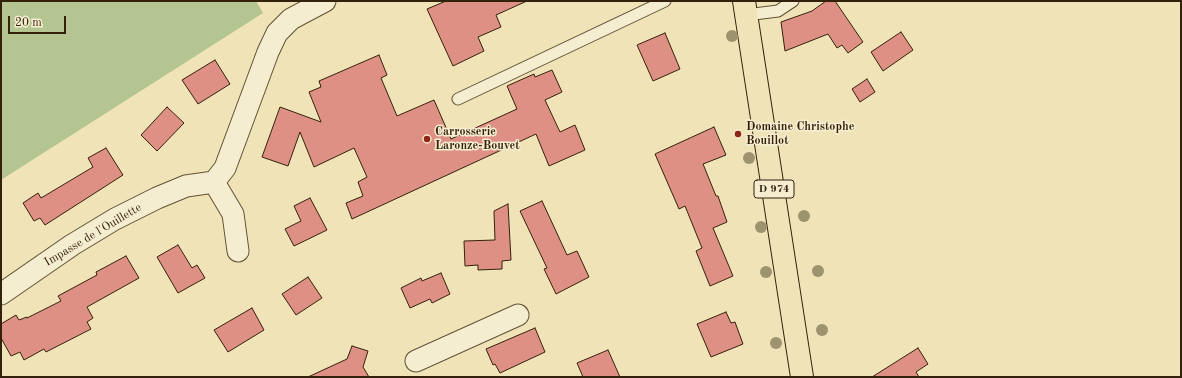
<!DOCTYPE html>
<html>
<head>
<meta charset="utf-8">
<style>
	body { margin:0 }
	#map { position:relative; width:1182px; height:378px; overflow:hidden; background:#f0e3b7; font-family:"Old Standard TT",serif }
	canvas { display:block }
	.frame { position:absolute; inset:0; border:2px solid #33210b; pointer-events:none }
	.scale { position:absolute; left:8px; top:16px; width:58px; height:18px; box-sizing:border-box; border:2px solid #33210b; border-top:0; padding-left:5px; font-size:12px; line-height:14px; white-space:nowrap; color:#33210b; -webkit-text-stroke:3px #f5edd0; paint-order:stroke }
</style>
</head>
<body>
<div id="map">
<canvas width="1182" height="378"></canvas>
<div class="frame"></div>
<div class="scale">20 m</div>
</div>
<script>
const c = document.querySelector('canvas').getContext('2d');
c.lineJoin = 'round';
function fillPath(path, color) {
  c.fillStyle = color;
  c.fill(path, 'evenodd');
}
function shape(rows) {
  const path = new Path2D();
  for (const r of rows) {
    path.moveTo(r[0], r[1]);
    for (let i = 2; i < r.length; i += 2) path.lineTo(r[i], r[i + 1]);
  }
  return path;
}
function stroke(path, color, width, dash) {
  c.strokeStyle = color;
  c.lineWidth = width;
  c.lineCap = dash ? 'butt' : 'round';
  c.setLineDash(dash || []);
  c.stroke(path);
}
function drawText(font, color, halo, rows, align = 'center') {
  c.font = font + ' "Old Standard TT",serif';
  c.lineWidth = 3;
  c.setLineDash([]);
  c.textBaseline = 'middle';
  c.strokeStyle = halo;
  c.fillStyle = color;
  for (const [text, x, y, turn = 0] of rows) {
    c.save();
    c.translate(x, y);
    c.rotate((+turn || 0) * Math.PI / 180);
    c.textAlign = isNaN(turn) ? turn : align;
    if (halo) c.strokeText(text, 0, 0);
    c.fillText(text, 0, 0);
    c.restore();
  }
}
fillPath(shape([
	[1,1,256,1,263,13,1,180]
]), '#b5c592');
const building = shape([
	[446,1,527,1,496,15,501,27,478,37,484,51,453,66,427,9,446,1],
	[826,1,835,1,863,42,848,53,842,45,837,48,828,34,785,51,781,22,812,11,826,1],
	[901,32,913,50,883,71,871,52,901,32],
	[665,33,680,69,653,81,637,45,665,33],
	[379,55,387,75,381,78,397,116,434,100,451,139,517,109,507,86,534,74,535,77,552,70,562,92,545,100,560,132,575,125,585,150,549,166,536,134,352,219,346,203,363,196,358,182,367,177,354,148,314,167,300,132,288,166,262,157,280,107,321,122,309,92,321,87,319,81,379,55],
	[215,60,230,84,198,104,182,80,215,60],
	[867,79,875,92,860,102,852,89,867,79],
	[167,107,184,123,157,151,141,135,167,107],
	[714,127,726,155,703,164,716,196,718,196,727,222,713,228,733,276,710,286,696,251,702,248,685,206,679,209,655,154,714,127],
	[106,148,123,175,45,225,40,218,34,221,23,203,38,193,41,198,93,167,88,158,106,148],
	[310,198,327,230,294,246,285,229,301,221,294,206,310,198],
	[542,201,567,255,577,251,589,277,556,294,544,269,547,268,520,211,542,201],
	[508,204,511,260,502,261,502,269,478,270,478,265,465,266,464,241,495,240,494,211,508,204],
	[178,245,192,268,197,265,205,278,178,293,157,257,178,245],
	[126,256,139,278,87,307,93,318,87,322,91,329,46,352,44,349,24,360,20,352,11,356,1,338,1,324,16,315,19,320,27,317,27,318,61,301,58,296,97,275,96,272,126,256],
	[441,273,450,294,432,303,430,299,410,308,401,288,421,278,422,281,441,273],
	[308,277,322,298,296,315,282,294,308,277],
	[252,308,264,330,228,352,214,330,252,308],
	[726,312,731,323,735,322,743,344,711,357,697,324,726,312],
	[535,328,545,352,500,373,495,364,493,365,486,349,535,328],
	[352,346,368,351,363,367,369,377,308,377,347,359,352,346],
	[918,348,928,364,916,372,919,377,872,377,918,348],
	[608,350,620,377,583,377,577,363,608,350]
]);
fillPath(building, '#df9085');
stroke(building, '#33210b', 1);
const lane = shape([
	[746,15,778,11,793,1],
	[458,99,665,1]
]);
const street = shape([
	[214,182,225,168,268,52,277,33,291,19,325,1],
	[1,294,72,245,115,219,157,198,186,186,214,182,233,214,238,251],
	[416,361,518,315]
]);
const primary = shape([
	[744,1,802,377]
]);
stroke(lane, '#625236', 13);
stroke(street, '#625236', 23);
stroke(primary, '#33210b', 24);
stroke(lane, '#f5edd0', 11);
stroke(street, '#f5edd0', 21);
stroke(primary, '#f0e3b7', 22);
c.fillStyle = '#9e936f';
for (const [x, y] of [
	[732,36],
	[749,158],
	[804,216],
	[761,227],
	[818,271],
	[766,272],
	[822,330],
	[776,343]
]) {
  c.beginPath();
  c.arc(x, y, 6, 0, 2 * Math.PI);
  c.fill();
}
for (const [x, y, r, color] of [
	[738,134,4,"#8f2418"],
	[427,139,4,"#8f2418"]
]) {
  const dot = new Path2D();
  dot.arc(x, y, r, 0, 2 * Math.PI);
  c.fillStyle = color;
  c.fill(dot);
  stroke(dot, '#f5edd0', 1.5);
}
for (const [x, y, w] of [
	[774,189,40]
]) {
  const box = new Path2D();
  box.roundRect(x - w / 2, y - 9, w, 18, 3);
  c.fillStyle = '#f5edd0';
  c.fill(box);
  stroke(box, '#33210b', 1);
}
drawText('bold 11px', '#33210b', null, [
	["D 974",774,189]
]);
drawText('bold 12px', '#33210b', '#f5edd0', [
	["Domaine Christophe",746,127],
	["Bouillot",746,141],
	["Carrosserie",435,132],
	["Laronze-Bouvet",435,146]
], 'left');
drawText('12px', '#33210b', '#f5edd0', [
	["Impasse de l'Ouillette",93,235,-31]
]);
</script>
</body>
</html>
